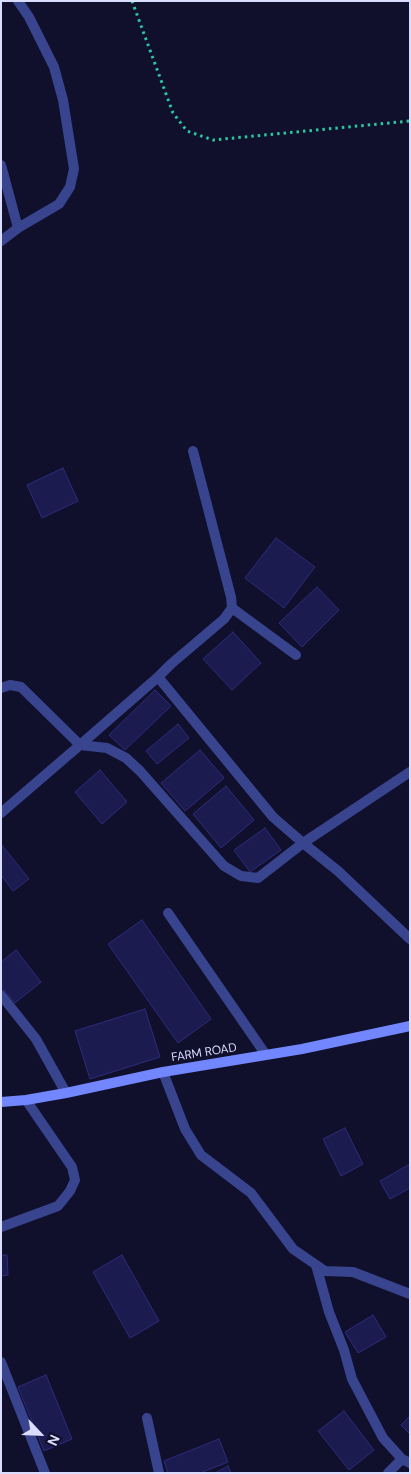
<!DOCTYPE html>
<html>
<head>
<meta charset="utf-8">
<style>
	body { margin:0 }
	#map { position:relative; width:411px; height:1474px; overflow:hidden; background:#10102c; font-family:"DM Sans",sans-serif }
	canvas { display:block }
	.frame { position:absolute; inset:0; border:2px solid #dbddff; pointer-events:none }
	.north { position:absolute; left:15px; top:1409px; width:50px; height:50px; -webkit-text-stroke:4px #10102c; paint-order:stroke; rotate:115deg; font-size:14px; font-weight:700; line-height:20px; text-align:center; color:#dbddff }
	.north::after { content:''; display:block; margin:auto; width:18px; height:22px; background:#dbddff; clip-path:polygon(50% 0,100% 100%,50% 72%,0 100%) }
</style>
</head>
<body>
<div id="map">
<canvas width="411" height="1474"></canvas>
<div class="frame"></div>
<div class="north">N</div>
</div>
<script>
const c = document.querySelector('canvas').getContext('2d');
c.lineJoin = 'round';
function fillPath(path, color) {
  c.fillStyle = color;
  c.fill(path, 'evenodd');
}
function shape(rows) {
  const path = new Path2D();
  for (const r of rows) {
    path.moveTo(r[0], r[1]);
    for (let i = 2; i < r.length; i += 2) path.lineTo(r[i], r[i + 1]);
  }
  return path;
}
function stroke(path, color, width, dash) {
  c.strokeStyle = color;
  c.lineWidth = width;
  c.lineCap = dash ? 'butt' : 'round';
  c.setLineDash(dash || []);
  c.stroke(path);
}
function drawText(font, color, halo, rows, align = 'center') {
  c.font = font + ' "DM Sans",sans-serif';
  c.lineWidth = 5;
  c.setLineDash([]);
  c.textBaseline = 'middle';
  c.strokeStyle = halo;
  c.fillStyle = color;
  for (const [text, x, y, turn = 0] of rows) {
    c.save();
    c.translate(x, y);
    c.rotate((+turn || 0) * Math.PI / 180);
    c.textAlign = isNaN(turn) ? turn : align;
    if (halo) c.strokeText(text, 0, 0);
    c.fillText(text, 0, 0);
    c.restore();
  }
}
const building = shape([
	[63,468,78,501,42,518,27,485,63,468],
	[276,538,315,567,284,608,245,578,276,538],
	[317,587,339,610,302,647,279,623,317,587],
	[233,632,261,663,232,690,203,659,233,632],
	[155,690,171,706,125,750,109,735,155,690],
	[178,724,189,738,157,764,146,751,178,724],
	[200,750,224,778,185,811,161,783,200,750],
	[100,770,127,802,102,824,75,792,100,770],
	[226,786,254,820,221,848,193,814,226,786],
	[265,828,281,850,250,872,234,850,265,828],
	[1,844,29,879,13,891,1,875,1,844],
	[142,920,211,1019,178,1043,108,944,142,920],
	[16,950,41,982,15,1003,1,986,1,962,16,950],
	[145,1009,160,1057,90,1079,75,1031,145,1009],
	[345,1128,363,1164,341,1176,323,1139,345,1128],
	[410,1164,410,1188,390,1199,380,1181,410,1164],
	[1,1255,7,1255,8,1275,1,1276,1,1255],
	[122,1255,159,1321,130,1338,93,1272,122,1255],
	[373,1315,386,1337,358,1353,345,1332,373,1315],
	[46,1375,72,1439,44,1451,18,1387,46,1375],
	[344,1411,374,1450,349,1470,318,1431,344,1411],
	[410,1416,410,1434,401,1425,410,1416],
	[219,1439,228,1462,200,1473,168,1473,164,1461,219,1439],
	[228,1466,231,1473,215,1473,228,1466]
]);
fillPath(building, '#1c1b4f');
stroke(building, '#2e2b7c', 1);
stroke(shape([
	[132,1,173,113,187,131,213,140,410,121]
]), '#2ac5a1', 3, [2.5, 4]);
stroke(shape([
	[168,913,266,1055]
]), '#38448e', 10);
stroke(shape([
	[1,165,18,228],
	[1,241,18,228,59,204,70,187,74,169,63,100,54,67,29,17,18,1],
	[193,451,231,597,232,608,224,619,171,664,158,677,273,817,303,843,338,871,410,939],
	[232,608,296,655],
	[1,688,10,685,21,687,80,745,158,677],
	[1,813,80,745,107,748,126,758,140,771,224,866,241,876,258,878,303,843,410,772],
	[1,995,36,1039,66,1093],
	[163,1072,185,1129,201,1155,251,1193,293,1249,325,1271,353,1272,410,1294],
	[1,1227,58,1206,70,1191,75,1180,72,1167,26,1100],
	[316,1265,329,1312,344,1350,352,1379,383,1438,402,1459,410,1463],
	[1,1362,45,1473],
	[147,1418,159,1473],
	[388,1473,402,1459]
]), '#38448e', 10);
stroke(shape([
	[1,1102,26,1100,66,1093,163,1072,302,1049,410,1026]
]), '#7287ff', 10);
drawText('12px', '#dbddff', '#10102c', [
	["FARM ROAD",204,1053,-9]
]);
</script>
</body>
</html>
